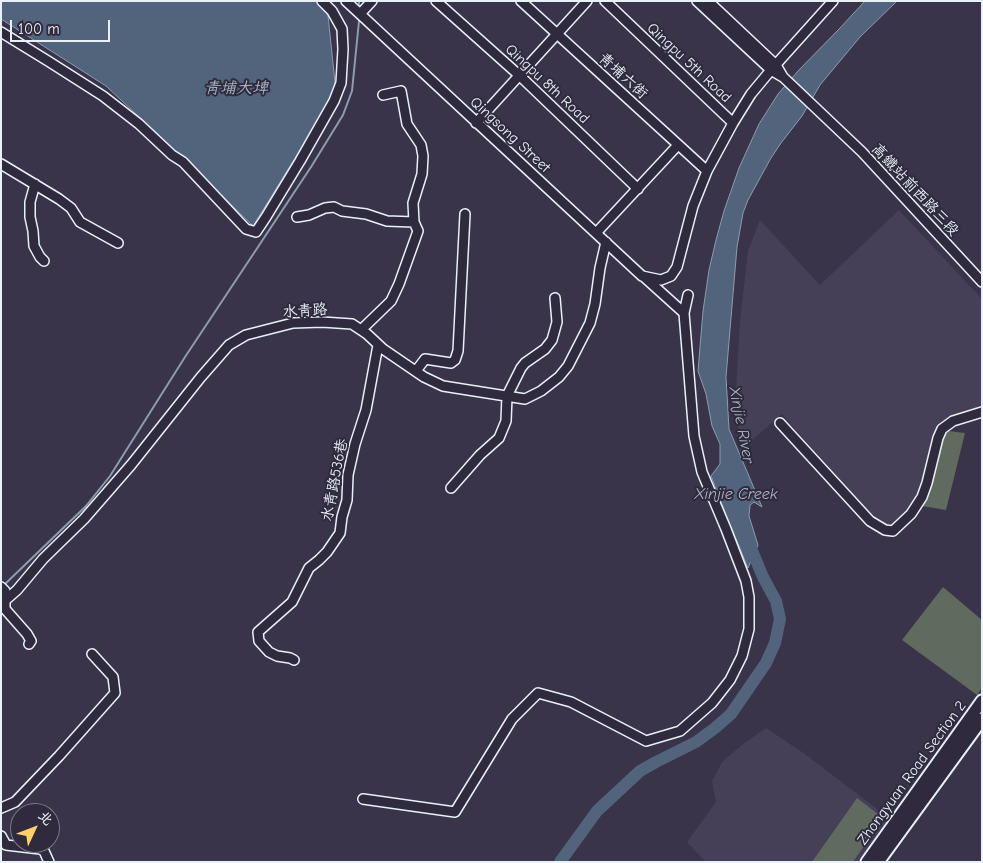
<!DOCTYPE html>
<html>
<head>
<meta charset="utf-8">
<style>
	body { margin:0 }
	#map { position:relative; width:983px; height:863px; overflow:hidden; background:#393449; font-family:"Comic Neue","LXGW WenKai TC",sans-serif }
	canvas { display:block }
	.frame { position:absolute; inset:0; border:2px solid #e8f1f8; pointer-events:none }
	.north { position:absolute; left:10px; top:803px; width:50px; height:50px; box-sizing:border-box; background:#2f2a3d; border:1px solid #797a88; border-radius:50%; rotate:47deg; font-size:14px; font-weight:700; line-height:20px; text-align:center; color:#e8f1f8 }
	.north::after { content:''; display:block; margin:auto; width:18px; height:22px; background:#ffd166; clip-path:polygon(50% 0,100% 100%,50% 72%,0 100%) }
	.scale { position:absolute; left:10px; top:20px; width:100px; height:22px; box-sizing:border-box; border:2px solid #e8f1f8; border-top:0; padding-left:6px; font-size:15px; line-height:18px; white-space:nowrap; color:#e8f1f8; -webkit-text-stroke:4px #2f2a3d; paint-order:stroke }
</style>
</head>
<body>
<div id="map">
<canvas width="983" height="863"></canvas>
<div class="frame"></div>
<div class="north">北</div>
<div class="scale">100 m</div>
</div>
<script>
const c = document.querySelector('canvas').getContext('2d');
c.lineJoin = 'round';
function fillPath(path, color) {
  c.fillStyle = color;
  c.fill(path, 'evenodd');
}
function shape(rows) {
  const path = new Path2D();
  for (const r of rows) {
    path.moveTo(r[0], r[1]);
    for (let i = 2; i < r.length; i += 2) path.lineTo(r[i], r[i + 1]);
  }
  return path;
}
function stroke(path, color, width, dash) {
  c.strokeStyle = color;
  c.lineWidth = width;
  c.lineCap = dash ? 'butt' : 'round';
  c.setLineDash(dash || []);
  c.stroke(path);
}
function drawText(font, color, halo, rows, align = 'center') {
  c.font = font + ' "Comic Neue","LXGW WenKai TC",sans-serif';
  c.lineWidth = 4;
  c.setLineDash([]);
  c.textBaseline = 'middle';
  c.strokeStyle = halo;
  c.fillStyle = color;
  for (const [text, x, y, turn = 0] of rows) {
    c.save();
    c.translate(x, y);
    c.rotate((+turn || 0) * Math.PI / 180);
    c.textAlign = isNaN(turn) ? turn : align;
    if (halo) c.strokeText(text, 0, 0);
    c.fillText(text, 0, 0);
    c.restore();
  }
}
fillPath(shape([
	[899,210,982,299,982,408,943,420,926,460,919,495,914,505,895,524,888,527,878,523,782,414,740,451,736,388,740,321,748,250,760,220,820,285],
	[766,728,805,754,881,812,886,823,859,862,704,862,705,861,687,842,716,802,712,781,722,762,743,744]
]), '#453f57');
fillPath(shape([
	[948,431,965,433,946,510,922,506,941,442],
	[943,587,982,620,982,688,977,695,902,640],
	[857,798,883,818,853,862,812,862]
]), '#606a5f');
const water = shape([
	[1,1,315,1,327,6,336,92,253,226,183,158,106,86,1,19,1,1],
	[865,1,897,1,860,37,820,85,802,116,781,143,771,158,748,200,743,213,737,247,726,377,729,429,762,507,754,502,750,505,749,516,758,545,748,568,727,517,711,476,720,464,720,444,712,426,706,394,698,371,703,311,709,270,716,240,724,211,739,168,759,124,778,94,798,71,840,28,865,1]
]);
fillPath(water, '#51647c');
stroke(water, '#8d9cae', 1);
stroke(shape([
	[359,4,359,1],
	[3,586,86,506,110,476,185,357,311,167,343,115,352,91,359,21]
]), '#8d9cae', 2);
stroke(shape([
	[560,862,597,811,640,771,656,762,696,742,715,728,731,714,766,663,775,643,780,619,776,601,763,577,748,541]
]), '#51647c', 12);
const minor = shape([
	[346,1,642,276,661,280,671,276,677,267,693,206,707,171,733,123,751,94,771,70,833,1],
	[436,1,520,76,638,189],
	[521,1,707,171],
	[605,1,733,123],
	[697,1,771,70,783,77,776,65,708,1],
	[360,14,372,1],
	[1,32,48,61,103,96,139,124,172,155,183,162,246,229,256,232,266,217,300,161,334,101,341,83,343,49,342,29,332,11,322,1],
	[783,77,862,152,982,282],
	[476,123,587,1],
	[1,164,59,199,71,208,80,222,118,243],
	[35,184,30,202,30,217,33,231,34,246,40,257,44,261],
	[297,217,309,215,325,208,334,207,342,211,366,214,387,221,414,222],
	[596,233,678,145],
	[643,276,684,313,688,295],
	[361,330,391,301,399,284,418,231,414,222,413,203,422,174,423,156,421,145,407,124,401,91,383,95],
	[416,371,425,359,451,363,455,360,458,351,465,214],
	[780,423,870,521,885,530,893,531,911,514,922,497,927,483,938,438,942,429,953,421,982,412],
	[451,488,480,455,499,438,506,421,507,396,521,368,525,363,545,349,552,340,557,322,555,298],
	[1,587,5,591,5,609,27,634,31,641,29,644],
	[1,604,17,590,43,559,84,519,131,465,201,377,229,345,246,335,293,323,322,322,352,324,367,334,383,349,424,377,443,386,525,399,541,391,559,377,568,366,590,323,595,304,600,268,606,242],
	[294,660,290,658,277,656,269,652,259,641,258,632,292,602,309,568,319,560,327,552,340,533,342,517,347,500,348,475,355,444,366,410,378,345],
	[363,799,455,812,512,719,538,693,571,702,646,741,680,731,712,703,730,680,742,656,749,629,749,597,746,581,726,529,702,472,694,436,684,313],
	[1,808,15,802,59,756,115,693,113,677,92,654],
	[1,836,6,845,40,849,44,851,49,862]
]);
const major = shape([
	[867,862,982,701],
	[878,862,982,719]
]);
stroke(minor, '#e8f1f8', 12);
stroke(major, '#e8f1f8', 15);
stroke(minor, '#2f2a3d', 9);
stroke(major, '#2f2a3d', 11);
drawText('15px', '#e8f1f8', '#2f2a3d', [
	["Qingpu 5th Road",689,63,43],
	["青埔六街",623,76,42],
	["Qingpu 8th Road",547,84,43],
	["Qingsong Street",510,135,43],
	["高鐵站前西路三段",915,190,47],
	["水青路",305,311,-4],
	["水青路536巷",335,480,-79],
	["Zhongyuan Road Section 2",912,773,-54]
]);
drawText('italic 16px', '#acb9c6', '#2f2a3d', [
	["青埔大埤",236,88],
	["Xinjie River",741,425,79],
	["Xinjie Creek",736,494]
]);
</script>
</body>
</html>
